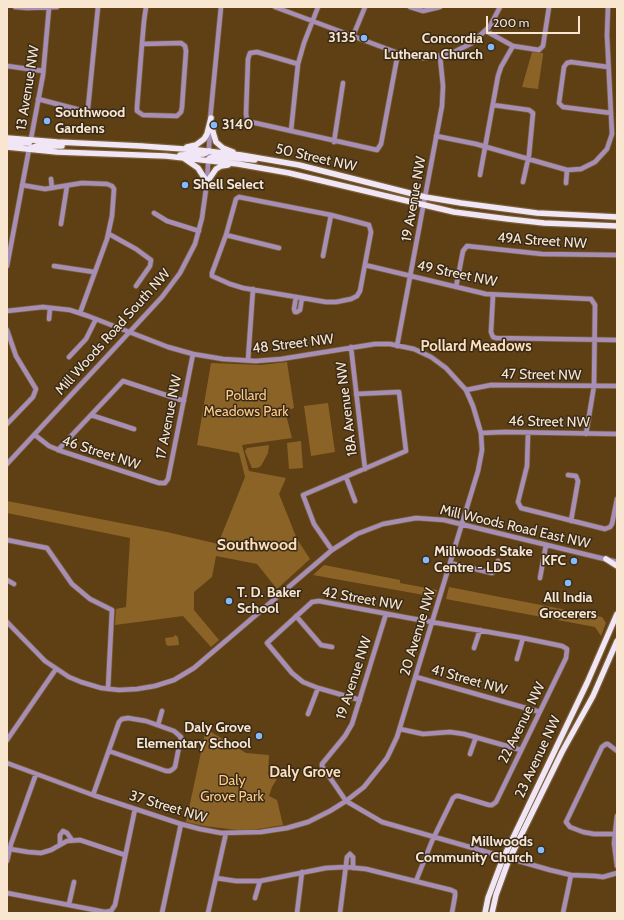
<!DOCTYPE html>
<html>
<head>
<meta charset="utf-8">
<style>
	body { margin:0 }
	#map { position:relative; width:624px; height:920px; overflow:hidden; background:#5e4014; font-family:Cabin,sans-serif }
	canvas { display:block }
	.frame { position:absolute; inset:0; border:8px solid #f8e6d0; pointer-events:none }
	.scale { position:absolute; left:486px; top:16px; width:94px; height:18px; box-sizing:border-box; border:2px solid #f8e6d0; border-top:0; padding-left:5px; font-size:12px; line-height:14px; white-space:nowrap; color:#f8e6d0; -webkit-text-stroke:3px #382a18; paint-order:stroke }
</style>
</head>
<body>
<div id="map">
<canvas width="624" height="920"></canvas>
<div class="frame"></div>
<div class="scale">200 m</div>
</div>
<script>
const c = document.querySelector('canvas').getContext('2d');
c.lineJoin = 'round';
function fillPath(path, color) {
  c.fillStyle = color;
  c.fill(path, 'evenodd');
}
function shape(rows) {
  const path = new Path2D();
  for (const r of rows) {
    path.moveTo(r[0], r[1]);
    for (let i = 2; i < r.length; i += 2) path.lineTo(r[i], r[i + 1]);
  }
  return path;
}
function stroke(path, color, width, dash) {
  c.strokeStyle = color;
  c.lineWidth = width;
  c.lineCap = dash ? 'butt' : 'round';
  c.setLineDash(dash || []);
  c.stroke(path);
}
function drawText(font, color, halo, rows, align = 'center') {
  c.font = font + ' Cabin,sans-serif';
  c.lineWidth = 3;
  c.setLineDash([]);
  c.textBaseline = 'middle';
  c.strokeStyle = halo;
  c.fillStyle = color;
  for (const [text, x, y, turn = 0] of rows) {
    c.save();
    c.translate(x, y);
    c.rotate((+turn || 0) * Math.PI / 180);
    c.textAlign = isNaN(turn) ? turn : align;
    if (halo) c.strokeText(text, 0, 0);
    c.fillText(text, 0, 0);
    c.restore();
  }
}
fillPath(shape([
	[532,52,543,53,543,55,538,89,522,87],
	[287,362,294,408,285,411,292,438,242,445,249,471,286,478,279,494,297,539,310,559,277,589,257,564,216,556,212,577,194,592,194,610,219,640,211,647,183,616,115,625,116,609,126,607,130,538,7,513,7,501,167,532,218,544,245,477,239,453,197,445,211,363,261,365],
	[328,403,335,452,311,456,304,406],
	[301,441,303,468,289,469,287,443],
	[269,445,268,453,261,466,257,468,252,468,246,454,245,451,247,448],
	[324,565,400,580,400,583,437,590,435,597,313,575],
	[449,587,602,617,606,623,601,636,595,627,446,599],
	[175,635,178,637,179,645,168,646,166,644,165,638,173,637],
	[206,729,246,753,269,755,268,775,277,779,272,787,269,796,277,800,283,825,246,831,204,826,186,822]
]), '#8c6327');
const minor = shape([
	[15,7,27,8,57,7],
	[275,7,398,53,413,57,424,58,450,54,472,43,490,26,500,7],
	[410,7,423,11,440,7],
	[486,31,513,46,539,50,543,46,549,7],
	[353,36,365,7],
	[142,44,181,43,185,46,186,51,182,107,181,112,177,116,143,115,137,111,137,107,142,44,144,21,146,7],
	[298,64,257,52,250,53,248,59,246,114,247,119,251,122,377,150,381,144,398,53],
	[7,66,43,71],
	[608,67,571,62,567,63,564,67,559,103,563,107,611,113],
	[38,99,84,111,88,108,98,7],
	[493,105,529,110,533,113,529,155,523,182],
	[210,120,221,7],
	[291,131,298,64,304,43,318,7],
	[436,136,476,144,567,170,581,169,595,162,607,149,612,134,607,35,608,7],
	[334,142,343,83],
	[480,175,498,76,501,67,513,46],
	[51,179,52,188],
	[566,183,567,170],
	[22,185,45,189,82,183,107,184,112,186,114,189,112,216,107,239,80,313],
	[239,197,331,215,369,225,371,232,360,291,357,296,351,299,336,302,326,302,243,288,230,284,212,276,212,273,226,235,236,199,239,197],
	[154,213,167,221,199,231],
	[61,224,67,186],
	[109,234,136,249,151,260,150,266,136,286],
	[226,235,279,248],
	[323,256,331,215],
	[365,265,486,294,591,299,595,305,594,386,586,434],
	[7,266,43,75,49,8],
	[54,266,94,272],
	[456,287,463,251,467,246,542,254,617,255],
	[493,295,491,332,493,337,496,338,617,340],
	[296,297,294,309,295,312,297,312,300,310,302,298],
	[7,311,43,307,70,310,88,316,168,347,193,354,223,359,256,361,281,359,375,344,390,344,414,349,431,357,446,368,466,390,473,406,481,433,482,450,478,471,397,737,387,758,380,767,364,787,346,801,330,811,308,822,287,828,261,832,221,833,200,829,181,824,93,795,7,763],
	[49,319,50,308],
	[7,330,16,356,36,389,33,397,7,424],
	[397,346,442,106,443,86,440,56],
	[351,347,365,469],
	[69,357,86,339,96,319],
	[248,360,253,289],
	[466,390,491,385,617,386],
	[91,415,134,429],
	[481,433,505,432,617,434],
	[528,433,527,466,518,502,521,508,605,529,610,527,612,524,617,499],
	[35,435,49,446,61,451,159,483,165,483,168,479,193,354],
	[58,450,123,381,184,401],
	[7,464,162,297,180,273,195,244,202,218,207,182,210,130],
	[568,475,576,476,578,481,571,521],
	[346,477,355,501],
	[7,540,47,548,72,584,90,599,112,610,108,689],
	[332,550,314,524,303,495,406,451,399,392,356,394],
	[450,563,492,573,495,571,498,561],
	[540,578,546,545],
	[7,580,14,584],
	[386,614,352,724,345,736,322,764,322,766,346,801,382,822,550,870,571,875,595,876,603,877,617,873],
	[296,616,321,645,332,647],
	[7,622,45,661,69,677,81,682,101,688,119,690,137,689,155,686,174,680,194,668,332,550,357,534,383,524,416,518,444,520,617,562],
	[474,648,480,630],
	[517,659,523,638],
	[416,677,540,712],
	[360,700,318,688,303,682,292,673,267,643,312,602,319,601,409,618,523,638,562,646,567,649,566,658,496,802,492,805,489,805,459,796,456,796,453,798,432,841,416,881],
	[308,714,318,688],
	[158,725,162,711],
	[400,729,423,734,450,732,464,734,521,750],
	[7,740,56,669],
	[470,754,476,737],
	[93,795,119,722,122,719,128,718,146,721,174,731,181,737,175,767,173,769,170,771,166,771,109,751],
	[617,816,614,843,617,866],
	[614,834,594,834,583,832,570,827,566,822,602,747,606,744,608,744,617,751],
	[60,844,60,835,63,831,67,833,72,840],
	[10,849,28,852,41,853,51,850,67,841,80,840,125,855],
	[7,861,11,844,36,774],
	[216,878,236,881,260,881,326,868,346,867,366,869,451,890,455,892,455,896,452,913],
	[7,893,105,912,111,911,115,905,135,809],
	[255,898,260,881],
	[69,904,74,882],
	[162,913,181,824],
	[208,913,226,833],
	[297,913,302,872],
	[340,913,347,857,350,854,353,857,353,868],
	[563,913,571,875]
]);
const major = shape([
	[211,121,213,132,216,142,223,148,233,152],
	[7,138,57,142,141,146,198,150,241,155,299,165,425,197,461,203,537,213,617,217],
	[7,143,29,143],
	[7,147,57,152,166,156,238,164,289,173,454,212,508,219,544,223,617,226],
	[187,147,196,145,204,139,207,134,211,118],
	[29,149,36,146,62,146],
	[180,155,204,154,209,151],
	[185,159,198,168,207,182,216,169,221,166,228,165],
	[208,160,210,158,215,156,255,160],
	[606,559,617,566],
	[485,913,488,898,502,861,587,683,617,614],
	[492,913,496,895,508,862,562,752,593,696,617,641]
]);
stroke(minor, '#7a5e36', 6);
stroke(major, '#7a5e36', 8);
stroke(minor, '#a78eb5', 4.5);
stroke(major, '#f0e6f6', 5.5);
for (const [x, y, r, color] of [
	[364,38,4,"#85bbfb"],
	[491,47,4,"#85bbfb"],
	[47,121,4,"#85bbfb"],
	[214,125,4,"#85bbfb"],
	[185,185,4,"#85bbfb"],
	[426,560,4,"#85bbfb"],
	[574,561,4,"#85bbfb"],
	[568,583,4,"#85bbfb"],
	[229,601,4,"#85bbfb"],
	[259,736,4,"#85bbfb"],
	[541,850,4,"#85bbfb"]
]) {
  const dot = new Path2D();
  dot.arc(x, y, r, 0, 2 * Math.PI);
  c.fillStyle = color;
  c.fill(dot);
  stroke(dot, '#382a18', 1.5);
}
drawText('bold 14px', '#f8e6d0', '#382a18', [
	["3135",356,38],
	["Concordia",483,39],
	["Lutheran Church",483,55],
	["Southwood",55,113,"left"],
	["Gardens",55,129,"left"],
	["3140",222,125,"left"],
	["Shell Select",193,185,"left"],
	["Millwoods Stake",434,552,"left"],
	["Centre - LDS",434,568,"left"],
	["KFC",566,561],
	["T. D. Baker",237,593,"left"],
	["School",237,609,"left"],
	["All India",568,598,"center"],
	["Grocerers",568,614,"center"],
	["Daly Grove",251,728],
	["Elementary School",251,744],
	["Millwoods",533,842],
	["Community Church",533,858]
], 'right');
drawText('14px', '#f8e6d0', '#382a18', [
	["13 Avenue NW",28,88,-81],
	["50 Street NW",316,158,13],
	["19 Avenue NW",414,199,-80],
	["49A Street NW",542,241,4],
	["49 Street NW",457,274,12],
	["Mill Woods Road South NW",113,332,-48],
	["48 Street NW",293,344,-7],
	["47 Street NW",541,375,1],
	["18A Avenue NW",347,409,-97],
	["17 Avenue NW",169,417,-79],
	["46 Street NW",549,422,1],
	["46 Street NW",101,453,18],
	["Mill Woods Road East NW",515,527,13],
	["42 Street NW",362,599,10],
	["20 Avenue NW",418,632,-73],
	["19 Avenue NW",354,678,-72],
	["41 Street NW",469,680,16],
	["22 Avenue NW",522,723,-64],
	["23 Avenue NW",538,757,-65],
	["37 Street NW",168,807,17]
]);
drawText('14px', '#fecb89', '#382a18', [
	["Pollard",246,396],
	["Meadows Park",246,412],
	["Daly",232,781],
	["Grove Park",232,797]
]);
drawText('bold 15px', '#fcdfba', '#382a18', [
	["Pollard Meadows",476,347],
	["Daly Grove",305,773]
]);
drawText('bold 16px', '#fcdfba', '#382a18', [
	["Southwood",257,545]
]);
</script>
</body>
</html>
